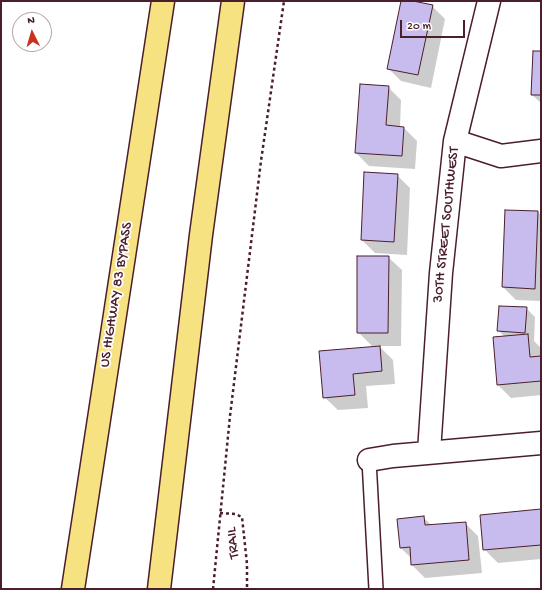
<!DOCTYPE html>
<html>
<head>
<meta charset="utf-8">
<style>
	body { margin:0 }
	#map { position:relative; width:542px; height:590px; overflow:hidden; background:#fff; font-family:"Gochi Hand",sans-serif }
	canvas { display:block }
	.frame { position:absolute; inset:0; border:2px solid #4a1f2b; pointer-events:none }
	.north { position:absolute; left:12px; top:12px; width:40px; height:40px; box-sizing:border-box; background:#fff; border:1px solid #b7a5aa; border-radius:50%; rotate:355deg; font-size:11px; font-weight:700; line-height:16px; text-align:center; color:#4a1f2b }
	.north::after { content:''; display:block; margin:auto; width:14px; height:18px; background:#c8321e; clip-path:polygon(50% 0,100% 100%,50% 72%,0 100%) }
	.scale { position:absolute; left:400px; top:20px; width:65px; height:18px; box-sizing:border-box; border:2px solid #4a1f2b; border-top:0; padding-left:5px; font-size:12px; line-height:14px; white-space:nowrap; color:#4a1f2b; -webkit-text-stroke:3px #fff; paint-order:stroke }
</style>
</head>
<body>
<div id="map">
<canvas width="542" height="590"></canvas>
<div class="frame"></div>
<div class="north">N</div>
<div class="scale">20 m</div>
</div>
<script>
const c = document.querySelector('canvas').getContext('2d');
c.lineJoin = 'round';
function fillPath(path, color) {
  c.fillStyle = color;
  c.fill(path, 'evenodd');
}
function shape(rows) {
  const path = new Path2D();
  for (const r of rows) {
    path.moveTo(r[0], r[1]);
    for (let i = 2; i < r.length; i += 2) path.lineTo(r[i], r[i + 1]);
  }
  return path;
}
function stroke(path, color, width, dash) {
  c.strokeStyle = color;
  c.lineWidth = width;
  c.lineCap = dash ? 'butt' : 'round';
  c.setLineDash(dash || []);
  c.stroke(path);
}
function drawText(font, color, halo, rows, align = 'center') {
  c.font = font + ' "Gochi Hand",sans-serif';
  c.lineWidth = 3.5;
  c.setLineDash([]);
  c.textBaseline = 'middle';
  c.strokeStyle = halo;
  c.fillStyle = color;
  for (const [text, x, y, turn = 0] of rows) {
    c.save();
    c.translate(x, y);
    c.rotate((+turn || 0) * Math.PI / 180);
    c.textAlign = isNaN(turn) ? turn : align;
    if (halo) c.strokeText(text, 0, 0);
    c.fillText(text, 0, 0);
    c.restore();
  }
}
fillPath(shape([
	[402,1,432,6,445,19,431,88,401,81,388,68],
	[541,52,541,103,532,95],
	[388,87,401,100,400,127,404,128,417,141,415,169,369,166,356,153],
	[397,175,410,188,407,255,375,253,362,240],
	[506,211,538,212,541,215,541,301,516,300,503,287],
	[388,257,402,270,401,346,379,346,393,360,395,384,366,386,368,408,338,410,324,397,373,347,358,332],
	[526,308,535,317,534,341,541,348,541,395,511,398,498,385,505,337,498,330],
	[541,510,541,559,498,563,484,549],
	[423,517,432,526,465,523,478,536,482,573,425,578,412,565,411,558,401,548]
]), '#0003');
const building = shape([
	[401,1,413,1,433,5,418,75,387,69,401,1],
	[533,51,541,51,541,95,531,95,533,51],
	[360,84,389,86,386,125,404,127,402,156,355,153,360,84],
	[364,172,398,174,394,242,361,240,364,172],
	[505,210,538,211,535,289,502,287,505,210],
	[357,256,389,256,388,333,357,333,357,256],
	[499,306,527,307,525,333,497,331,499,306],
	[528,334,530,357,541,356,541,381,497,385,493,337,528,334],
	[380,346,382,371,353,374,355,395,323,398,319,351,380,346],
	[541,509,541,545,483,550,480,515,541,509],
	[424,516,425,525,466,522,469,560,411,565,410,547,400,548,397,519,424,516]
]);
fillPath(building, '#c8bcee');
stroke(building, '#4a1f2b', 1);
const lane = shape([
	[369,460,376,589]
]);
const street = shape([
	[455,141,501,156,541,151],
	[429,452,441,273,455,141,489,1],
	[369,460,393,456,541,443]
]);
const highway = shape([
	[73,589,163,1],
	[159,589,201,235,233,1]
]);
stroke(lane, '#4a1f2b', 16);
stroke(street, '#4a1f2b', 25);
stroke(highway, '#4a1f2b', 25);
stroke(shape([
	[220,513,235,514,242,517,247,564,247,589],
	[213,589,230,416,261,161,284,1]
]), '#4a1f2b', 2.5, [3, 3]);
stroke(lane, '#fff', 13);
stroke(street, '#fff', 22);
stroke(highway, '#f6e281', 22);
drawText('15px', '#4a1f2b', '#fff', [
	["30TH STREET SOUTHWEST",447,225,-84],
	["US HIGHWAY 83 BYPASS",117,295,-81],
	["TRAIL",234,543,-96]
]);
</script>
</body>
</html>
